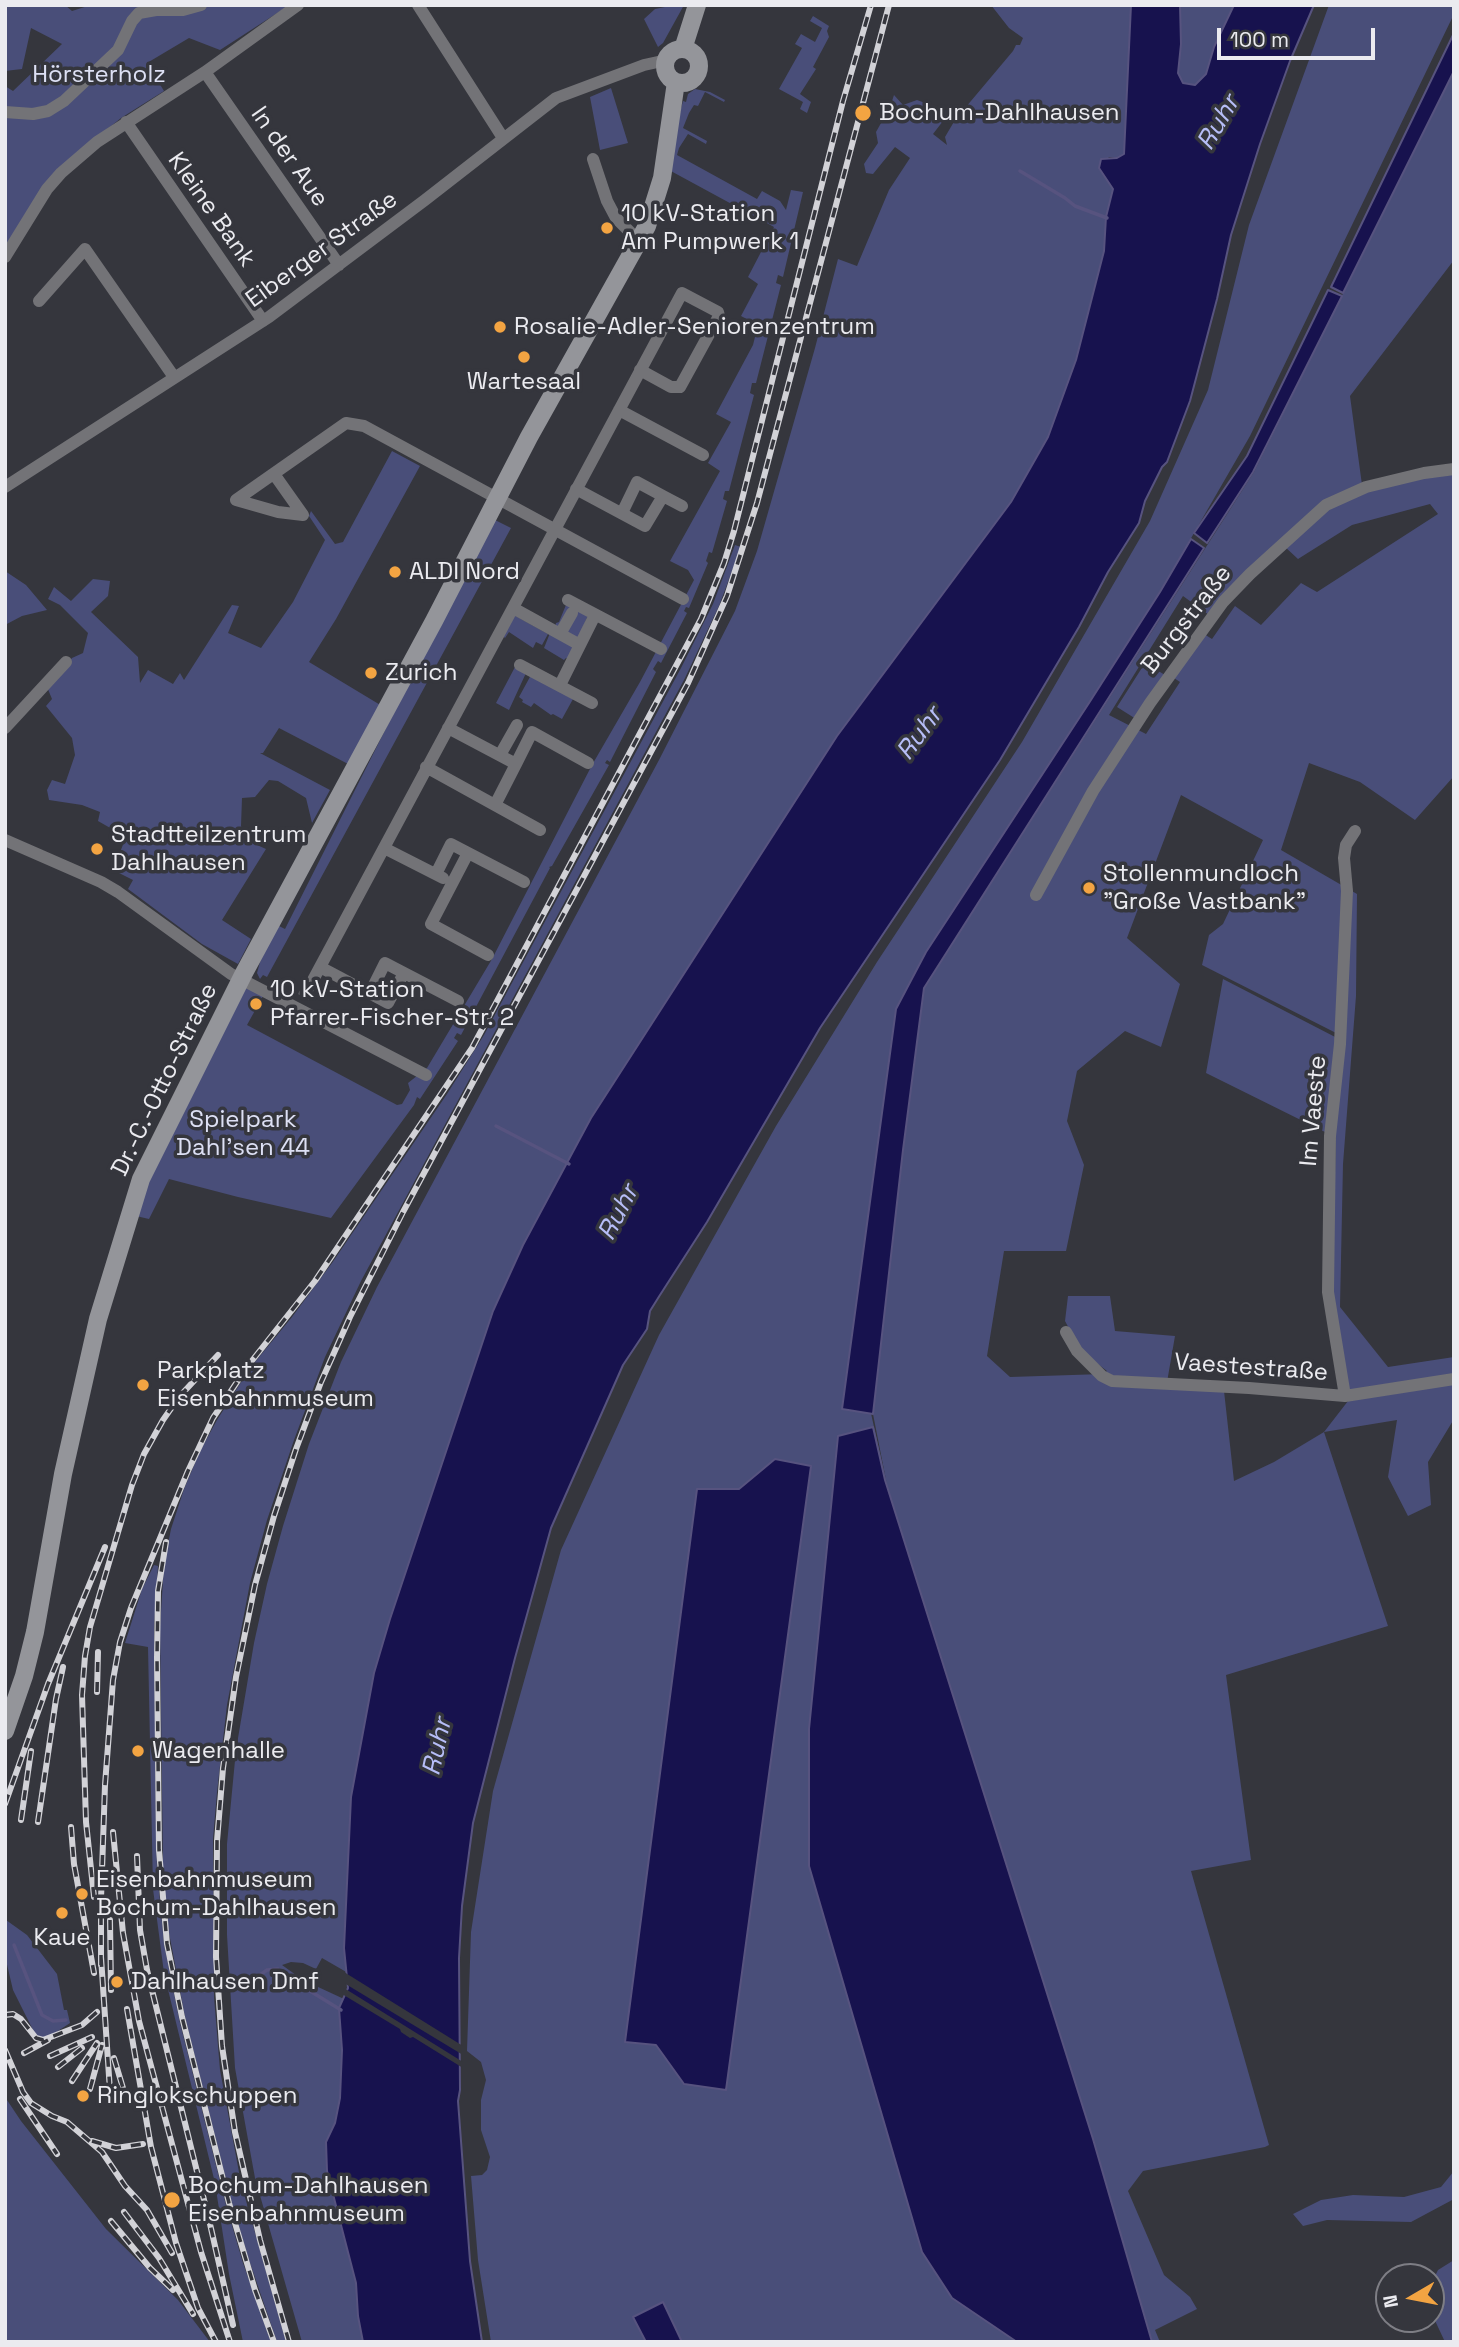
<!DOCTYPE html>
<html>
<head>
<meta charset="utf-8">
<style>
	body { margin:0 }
	#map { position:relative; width:1459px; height:2347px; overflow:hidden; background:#35363d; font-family:"Space Grotesk",sans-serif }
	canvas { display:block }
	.frame { position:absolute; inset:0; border:7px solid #ebebf0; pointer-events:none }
	.north { position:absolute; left:1375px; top:2263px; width:70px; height:70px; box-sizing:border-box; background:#35363d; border:2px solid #7e7e85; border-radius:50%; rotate:260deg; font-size:19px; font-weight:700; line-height:28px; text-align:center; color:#ebebf0 }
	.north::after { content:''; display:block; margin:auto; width:24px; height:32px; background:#f3a442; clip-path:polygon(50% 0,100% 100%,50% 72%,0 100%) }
	.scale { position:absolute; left:1217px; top:28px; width:158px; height:32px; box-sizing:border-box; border:4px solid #ebebf0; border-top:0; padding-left:9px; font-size:21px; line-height:24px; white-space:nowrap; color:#ebebf0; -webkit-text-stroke:5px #35363d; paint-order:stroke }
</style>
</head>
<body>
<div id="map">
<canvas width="1459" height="2347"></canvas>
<div class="frame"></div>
<div class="north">N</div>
<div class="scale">100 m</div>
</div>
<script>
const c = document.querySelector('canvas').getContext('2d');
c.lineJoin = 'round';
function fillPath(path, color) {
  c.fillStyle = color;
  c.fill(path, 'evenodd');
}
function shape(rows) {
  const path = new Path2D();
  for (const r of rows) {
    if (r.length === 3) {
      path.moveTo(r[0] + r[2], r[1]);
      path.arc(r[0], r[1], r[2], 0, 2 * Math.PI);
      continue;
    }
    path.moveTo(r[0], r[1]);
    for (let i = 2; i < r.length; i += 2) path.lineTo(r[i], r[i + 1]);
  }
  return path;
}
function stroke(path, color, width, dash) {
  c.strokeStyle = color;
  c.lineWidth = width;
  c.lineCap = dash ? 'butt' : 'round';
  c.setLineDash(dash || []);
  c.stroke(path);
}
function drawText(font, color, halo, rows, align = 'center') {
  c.font = font + ' "Space Grotesk",sans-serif';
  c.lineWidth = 7;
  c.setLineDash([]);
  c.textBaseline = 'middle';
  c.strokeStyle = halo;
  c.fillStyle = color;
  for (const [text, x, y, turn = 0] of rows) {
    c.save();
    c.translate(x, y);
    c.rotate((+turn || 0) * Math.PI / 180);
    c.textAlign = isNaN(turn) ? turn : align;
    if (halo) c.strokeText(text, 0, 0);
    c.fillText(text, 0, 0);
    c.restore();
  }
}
fillPath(shape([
	[5,5,65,5,72,11,91,5,284,5,285,8,220,50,189,38,147,63,164,91,121,118,60,168,5,249,5,86,13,91,62,44,31,28,22,69,5,71],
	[675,5,684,5,663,43,658,47,644,19,655,9],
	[991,5,1131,5,1124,155,1117,158,1109,157,1099,168,1114,189,1106,217,1104,251,1076,360,1048,437,1011,502,837,736,591,1118,523,1245,493,1311,390,1619,374,1673,351,1797,344,1948,348,1973,322,1958,316,1969,303,1963,291,1962,282,1965,303,1980,344,1999,339,2009,342,2050,340,2098,335,2123,326,2142,327,2171,356,2283,358,2316,363,2342,302,2342,255,2178,235,2068,227,1935,227,1844,236,1750,254,1643,267,1584,283,1526,309,1444,341,1362,377,1287,659,760,735,611,757,551,815,348,838,259,857,266,889,190,910,158,895,147,873,174,866,173,864,164,878,143,876,132,890,107,894,95,903,105,917,100,950,112,933,134,947,145,945,137,955,120,1013,51,1016,45,1020,45,1023,38,1009,28],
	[1180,5,1234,5,1214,47,1206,74,1196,85,1183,83,1177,73,1181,44],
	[1329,5,1454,5,1454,14,1250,436,1160,592,896,1009,877,1152,870,1409,887,1485,873,1414,903,1150,924,988,1254,472,1454,71,1454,260,1350,396,1362,485,1454,472,1454,776,1415,820,1360,782,1309,763,1281,850,1357,894,1356,996,1343,1164,1340,1307,1388,1367,1454,1357,1454,1419,1428,1462,1431,1505,1408,1516,1388,1477,1397,1420,1324,1432,1388,1626,1226,1675,1251,1860,1191,1871,1269,2145,1265,2147,1143,2171,1128,2191,1164,2275,1190,2297,1197,2309,1155,2330,1160,2342,491,2342,478,2260,471,2176,482,2175,487,2170,490,2157,481,2130,481,2100,486,2080,481,2062,467,2051,471,1932,493,1791,561,1550,659,1335,776,1126,877,962,1022,742,1150,521,1208,390,1249,225],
	[1430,504,1438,514,1317,592,1301,583,1261,625,1235,606,1212,639,1204,634,1174,678,1180,682,1146,734,1109,715,1183,596,1209,615,1284,546,1298,559,1352,525],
	[1181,795,1263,840,1223,924,1209,935,1202,965,1338,1034,1332,1311,1348,1401,1324,1432,1274,1462,1234,1481,1224,1391,1166,1388,1175,1336,1115,1331,1110,1296,1068,1296,1065,1321,1081,1351,1107,1371,1103,1374,1010,1377,987,1356,1004,1251,1066,1251,1084,1165,1067,1121,1077,1071,1125,1031,1161,1047,1180,984,1127,938],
	[775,1459,684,2084,656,2045,625,2042,697,1489,739,1489],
	[813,16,829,26,827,31,829,37,813,67,816,69,800,94,811,102,807,113,800,109,803,102,779,89,802,48,795,44,801,34,815,42,822,28,810,21],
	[611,88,628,143,600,150,590,97],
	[695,89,710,92,725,100,724,102,705,92,698,106,694,105,689,113,683,128,707,141,706,144,688,134,679,148,677,155,757,199,762,191,780,201,786,210,791,190,803,192,783,277,778,275,776,283,781,285,756,383,752,383,750,393,754,395,729,491,725,491,723,499,727,501,712,553,709,552,706,561,708,563,689,608,686,607,684,611,687,613,661,663,658,661,653,669,656,672,610,762,607,760,605,763,609,765,552,866,549,867,550,868,461,1035,457,1033,454,1038,458,1041,420,1099,417,1097,414,1105,331,1218,238,1197,169,1179,149,1219,136,1216,153,1170,245,987,263,996,247,1025,397,1105,402,1104,410,1090,408,1083,427,1068,492,959,592,765,640,682,694,580,688,570,670,561,720,471,708,463,731,422,716,414,753,345,758,325,741,316,758,284,748,277,774,227,669,170,674,134,683,101,686,102,688,94],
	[392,451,420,466,336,619,309,662,382,706,350,765,279,728,263,753,260,753,330,790,312,823,306,798,278,781,269,780,255,797,242,798,241,826,248,841,266,849,222,920,251,939,238,964,202,944,128,889,133,880,113,870,126,837,98,821,100,812,82,805,49,800,47,790,52,780,65,784,75,755,72,738,46,706,52,699,47,687,72,658,83,653,88,633,60,605,48,599,54,587,71,601,93,579,110,581,108,596,91,612,138,657,140,683,148,670,173,684,180,673,184,680,232,605,239,606,228,633,261,648,293,602,325,540,309,516,311,511,335,544,343,542],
	[495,520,511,528,267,977,263,975,260,979,257,973,260,962,277,925,285,929,439,623],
	[735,545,741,547,719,606,685,678,361,1281,325,1357,294,1440,267,1520,250,1583,227,1705,217,1792,213,1839,214,1997,220,2070,241,2183,286,2342,277,2342,249,2260,232,2203,185,2017,166,1917,163,1869,160,1628,164,1564,171,1529,184,1489,200,1451,217,1420,250,1368,292,1317,332,1263,447,1094,484,1035,681,668,713,604],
	[5,571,26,585,47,610,22,616,5,625],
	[568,600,588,615,570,659,566,658,564,660,544,648,550,633,554,633,556,623,559,622],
	[512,614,548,634,542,645,536,642,533,648,509,632,505,638,502,635],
	[1145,663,1165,675,1136,719,1117,707],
	[515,667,526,673,509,710,496,703],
	[531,675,573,699,562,719,553,714,551,715,534,703,531,707,522,702,523,700,519,697],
	[1223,979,1339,1039,1329,1134,1206,1073],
	[154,1565,158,1566,154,1627,156,1829,157,1870,164,1944,180,2023,226,2205,243,2263,271,2342,243,2342,229,2274,215,2183,164,1973,153,1889,148,1647,125,1643,142,1589],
	[6,1920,27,1935,57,1974,64,2010,67,2010,70,2023,52,2035,41,2038,35,2034,13,1990,5,1956],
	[5,2097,21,2121,106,2229,178,2300,210,2342,5,2342],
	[1454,2171,1454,2199,1411,2222,1327,2220,1303,2226,1293,2214,1321,2200,1353,2195,1404,2197,1441,2187],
	[1454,2260,1454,2342,1445,2342,1431,2312,1431,2284,1438,2270]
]), '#494e79');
const water = shape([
	[1131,5,1180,5,1181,44,1178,73,1183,83,1195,85,1206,74,1214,47,1234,5,1314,5,1290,61,1260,144,1231,235,1217,299,1190,401,1167,462,1162,467,1145,501,1139,523,1108,572,1079,627,1000,760,820,1028,707,1222,660,1295,650,1311,647,1329,623,1365,551,1528,515,1658,473,1823,462,1906,459,1958,460,2090,458,2101,470,2261,482,2342,363,2342,358,2316,356,2283,327,2171,326,2142,335,2123,340,2098,342,2050,339,2008,348,1988,344,1948,351,1797,374,1673,390,1619,493,1311,523,1245,591,1118,837,736,1011,502,1048,437,1076,360,1104,251,1106,217,1113,189,1099,168,1101,159,1117,158,1124,154,1131,5],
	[1454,33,1454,71,1343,293,1331,287,1454,33],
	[1328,290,1342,296,1253,472,1207,543,1194,533,1247,456,1328,290],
	[1191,539,1204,548,924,988,903,1150,873,1414,842,1409,896,1009,926,952,1089,703,1160,592,1191,539],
	[873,1427,885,1480,1093,2139,1152,2342,1017,2342,952,2298,922,2252,809,1866,809,1729,838,1436,873,1427],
	[775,1459,811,1466,726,2090,684,2084,656,2045,625,2042,697,1489,739,1489,775,1459],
	[663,2302,682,2342,646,2342,633,2317,663,2302]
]);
fillPath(water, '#17124e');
stroke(water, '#57537f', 2);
fillPath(shape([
	[344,1972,463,2046,463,2055,344,1983],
	[344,1988,463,2062,463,2068,413,2037,410,2038,401,2032,400,2029,342,1994]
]), '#35363d');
stroke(shape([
	[1020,171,1065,198,1075,206,1107,218],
	[496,1126,569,1164],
	[14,1945,42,2015,53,2021,66,2020],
	[257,1977,267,1970,278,1969],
	[292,1980,341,2010]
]), '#57537f', 3.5);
stroke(shape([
	[303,997,313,980]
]), '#505158', 12, [12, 6]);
stroke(shape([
	[418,5,503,138],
	[205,72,339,265],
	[5,112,33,114,48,111,64,101,118,50,132,21,139,13,156,10,183,10,201,5],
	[126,122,263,321],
	[593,159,607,201,616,218,639,241],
	[5,257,47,189,61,173,97,142,205,72,298,5],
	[39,301,85,249,174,377],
	[619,410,703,455],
	[274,474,303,515,278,512,236,500,346,423,364,426,683,599],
	[5,487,269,317,425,200,556,98,644,65,667,60],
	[576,489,645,526,663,496,682,506],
	[622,513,637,482,663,496],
	[568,600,661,649],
	[513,608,580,645],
	[560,634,572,613],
	[520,665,592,703],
	[560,685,595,615],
	[5,728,66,662],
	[448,728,516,764,532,732,588,763],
	[500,755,517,725],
	[426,767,540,830],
	[495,805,516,764],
	[5,840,101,882,118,892,231,974,426,1075],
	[384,848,443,878],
	[468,853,431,924,488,955],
	[436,874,451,844,524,882],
	[1036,895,1093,791,1150,703,1223,602,1250,574,1326,505,1366,487,1424,473,1454,469],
	[320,967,388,1003,404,973],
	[313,980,682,293,718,312,719,316,680,387,671,387,640,370],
	[370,993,385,963,458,1001],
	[1066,1332,1077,1351,1102,1376,1112,1381,1249,1388,1345,1396,1454,1379],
	[1345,1396,1328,1292,1330,1136,1340,1044,1347,891,1344,858,1346,845,1355,831]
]), '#737377', 12);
stroke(shape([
	[683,49,697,5],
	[682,66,17],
	[5,1731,24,1676,35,1632,63,1474,98,1319,141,1179,244,973,434,621,529,437,647,226,662,178,676,82]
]), '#94959a', 18);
const rail = shape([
	[166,1542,158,1591,157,1658,159,1850,167,1944,182,2017,229,2203,255,2290,274,2342],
	[97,1692,98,1652],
	[5,1804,48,1684,105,1547],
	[21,1820,31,1751],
	[38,1822,56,1699,63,1667],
	[71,1827,74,1864,94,1973],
	[113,1832,123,1933,139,2021,201,2252,230,2342],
	[137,1856,140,1930,147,1970,210,2224,233,2325],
	[94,1897,86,1822,82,1695,85,1656,90,1627,132,1485,144,1454,163,1420,179,1397,218,1355],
	[110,1920,111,1990],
	[101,1957,110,2091],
	[101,1965,101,1899,105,1785,113,1680,120,1642,131,1608,188,1471,213,1418,247,1367,315,1281,472,1048,701,619,724,563,734,531,843,101,871,5],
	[127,2009,151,2147,176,2243,198,2308,216,2342],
	[5,2015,13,2014,21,2019,36,2038,43,2040,82,2025,97,2012],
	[5,2050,23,2092,31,2103,52,2116,67,2122,102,2152,125,2186,147,2210,172,2253],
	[24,2053,48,2040],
	[50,2056,92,2037],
	[114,2058,123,2088],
	[58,2067,82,2048],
	[72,2081,97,2043],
	[90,2089,102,2045],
	[20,2099,57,2154],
	[92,2141,116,2148,143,2144],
	[124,2212,159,2258,193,2314],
	[111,2221,150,2268,173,2290],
	[289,2342,260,2240,235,2132,222,2046,216,1957,217,1841,223,1768,236,1677,255,1585,274,1516,296,1449,321,1382,350,1317,403,1212,688,683,727,596,757,503,889,5]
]);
stroke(rail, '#d2d2d7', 6);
stroke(rail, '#35363d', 3.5, [10]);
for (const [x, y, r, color] of [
	[863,113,9,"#f3a442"],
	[607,228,7,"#f3a442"],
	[500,327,7,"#f3a442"],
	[524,357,7,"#f3a442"],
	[395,572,7,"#f3a442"],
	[371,673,7,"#f3a442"],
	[97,849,7,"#f3a442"],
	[1089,888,7,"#f3a442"],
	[256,1004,7,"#f3a442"],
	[143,1385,7,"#f3a442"],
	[138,1751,7,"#f3a442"],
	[82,1894,7,"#f3a442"],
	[62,1913,7,"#f3a442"],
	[117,1982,7,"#f3a442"],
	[83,2096,7,"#f3a442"],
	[172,2200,9,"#f3a442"]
]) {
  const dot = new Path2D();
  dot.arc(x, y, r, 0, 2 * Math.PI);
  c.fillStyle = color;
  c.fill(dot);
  stroke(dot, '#35363d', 2.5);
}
drawText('24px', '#dde0f4', '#35363d', [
	["Hörsterholz",99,75],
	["Spielpark",243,1120],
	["Dahl’sen 44",243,1148]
]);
drawText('24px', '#ebebf0', '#35363d', [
	["Bochum-Dahlhausen",879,113],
	["10 kV-Station",621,214],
	["Am Pumpwerk 1",621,242],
	["Rosalie-Adler-Seniorenzentrum",514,327],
	["Wartesaal",524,382,"center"],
	["ALDI Nord",409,572],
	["Zurich",385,673],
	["Stadtteilzentrum",111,835],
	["Dahlhausen",111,863],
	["Stollenmundloch",1103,874],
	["\"Große Vastbank\"",1103,902],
	["10 kV-Station",270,990],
	["Pfarrer-Fischer-Str. 2",270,1018],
	["Parkplatz",157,1371],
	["Eisenbahnmuseum",157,1399],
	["Wagenhalle",152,1751],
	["Eisenbahnmuseum",96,1880],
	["Bochum-Dahlhausen",96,1908],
	["Kaue",62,1938,"center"],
	["Dahlhausen Dmf",131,1982],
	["Ringlokschuppen",97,2096],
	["Bochum-Dahlhausen",188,2186],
	["Eisenbahnmuseum",188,2214]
], 'left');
drawText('24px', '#ebebf0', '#35363d', [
	["In der Aue",289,157,55],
	["Kleine Bank",211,210,55],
	["Eiberger Straße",322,250,-36],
	["Burgstraße",1187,620,-52],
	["Dr.-C.-Otto-Straße",165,1080,-64],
	["Im Vaeste",1314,1111,-85],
	["Vaestestraße",1251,1368,4]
]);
drawText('italic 26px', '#b6bdf7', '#35363d', [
	["Ruhr",1219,123,-60],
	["Ruhr",920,734,-54],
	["Ruhr",619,1213,-63],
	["Ruhr",438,1747,-78]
]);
</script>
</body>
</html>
